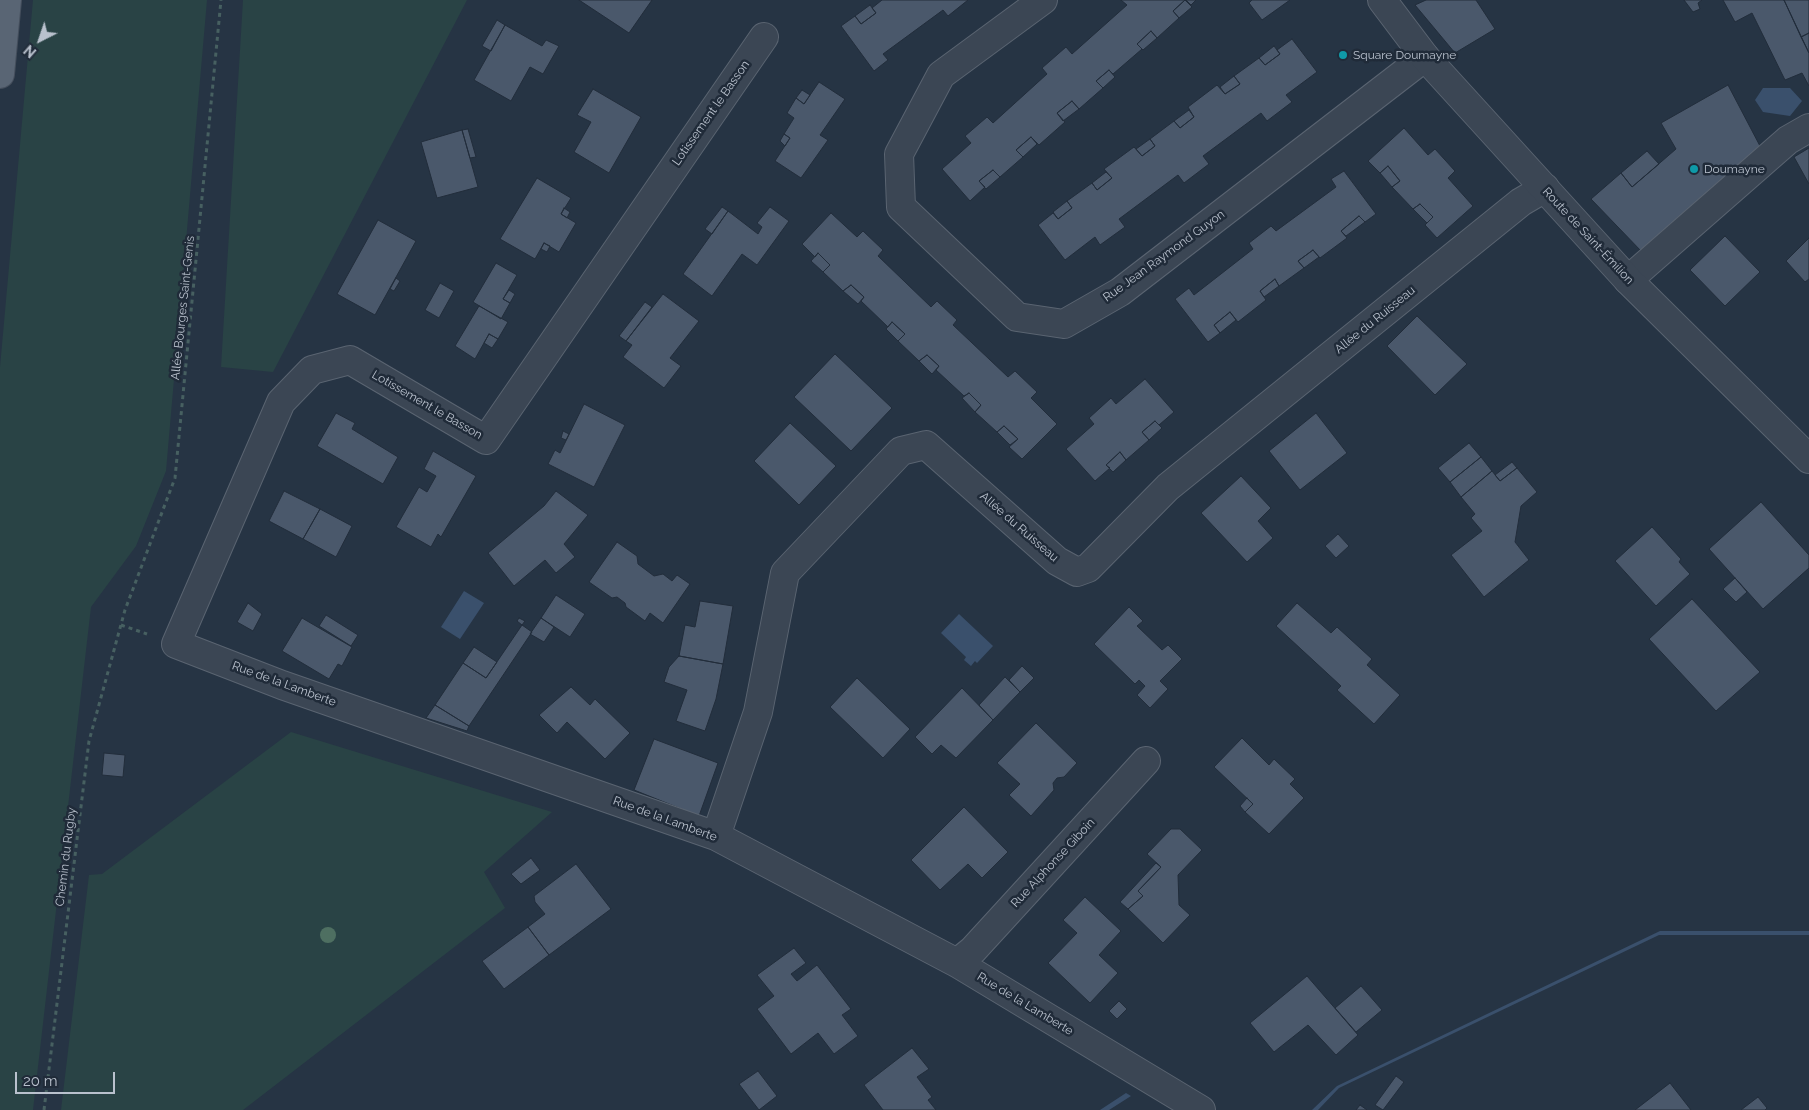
<!DOCTYPE html>
<html>
<head>
<meta charset="utf-8">
<style>
	body { margin:0 }
	#map { position:relative; width:1809px; height:1110px; overflow:hidden; background:#263444; font-family:Raleway,sans-serif }
	canvas { display:block }
	.north { position:absolute; left:15px; top:15px; width:50px; height:50px; -webkit-text-stroke:4px #202b39; paint-order:stroke; rotate:221deg; font-size:14px; font-weight:700; line-height:20px; text-align:center; color:#b9c1cd }
	.north::after { content:''; display:block; margin:auto; width:18px; height:22px; background:#b9c1cd; clip-path:polygon(50% 0,100% 100%,50% 72%,0 100%) }
	.scale { position:absolute; left:15px; top:1072px; width:100px; height:22px; box-sizing:border-box; border:2px solid #b9c1cd; border-top:0; padding-left:6px; font-size:15px; line-height:18px; white-space:nowrap; color:#b9c1cd; -webkit-text-stroke:4px #202b39; paint-order:stroke }
</style>
</head>
<body>
<div id="map">
<canvas width="1809" height="1110"></canvas>
<div class="north">N</div>
<div class="scale">20 m</div>
</div>
<script>
const c = document.querySelector('canvas').getContext('2d');
c.lineJoin = 'round';
function fillPath(path, color) {
  c.fillStyle = color;
  c.fill(path, 'evenodd');
}
function shape(rows) {
  const path = new Path2D();
  for (const r of rows) {
    path.moveTo(r[0], r[1]);
    for (let i = 2; i < r.length; i += 2) path.lineTo(r[i], r[i + 1]);
  }
  return path;
}
function stroke(path, color, width, dash) {
  c.strokeStyle = color;
  c.lineWidth = width;
  c.lineCap = dash ? 'butt' : 'round';
  c.setLineDash(dash || []);
  c.stroke(path);
}
function drawText(font, color, halo, rows, align = 'center') {
  c.font = font + ' Raleway,sans-serif';
  c.lineWidth = 5;
  c.setLineDash([]);
  c.textBaseline = 'middle';
  c.strokeStyle = halo;
  c.fillStyle = color;
  for (const [text, x, y, turn = 0] of rows) {
    c.save();
    c.translate(x, y);
    c.rotate((+turn || 0) * Math.PI / 180);
    c.textAlign = isNaN(turn) ? turn : align;
    if (halo) c.strokeText(text, 0, 0);
    c.fillText(text, 0, 0);
    c.restore();
  }
}
fillPath(shape([
	[33,0,207,0,166,471,136,546,91,607,33,1110,0,1110,0,367],
	[243,0,467,0,273,372,221,367],
	[291,732,552,812,484,872,505,908,243,1110,61,1110,89,875,102,874]
]), '#294345');
fillPath(shape([
	[1763,88,1790,88,1802,101,1790,116,1763,112,1755,100],
	[464,591,484,603,460,639,441,627],
	[959,614,993,646,977,663,975,661,971,666,964,660,966,657,941,633],
	[1660,931,1809,931,1809,935,1659,935,1339,1088,1318,1110,1312,1110,1337,1086],
	[1126,1093,1131,1096,1109,1110,1100,1110]
]), '#3a506c');
const building = shape([
	[579,0,652,0,629,33,579,0],
	[882,0,968,0,948,16,943,10,883,54,888,60,874,71,841,26,855,16,861,24,876,13,872,8,882,0],
	[1121,0,1185,0,1173,11,1179,18,1157,38,1151,31,1137,44,1142,49,1113,74,1109,70,1096,81,1103,88,1079,109,1072,101,1057,113,1065,122,1039,145,1031,137,1016,150,1023,157,1000,177,993,170,979,181,985,187,970,201,942,169,971,143,965,136,987,117,993,123,1047,74,1042,68,1066,47,1072,54,1127,5,1121,0],
	[1185,0,1192,7,1179,18,1173,11,1185,0],
	[1186,0,1196,0,1191,5,1186,0],
	[1252,0,1290,0,1262,20,1249,3,1252,0],
	[1426,0,1476,0,1495,29,1455,53,1415,5,1426,0],
	[1684,0,1702,0,1698,3,1700,9,1693,12,1684,0],
	[1723,0,1784,0,1809,53,1809,86,1802,73,1785,80,1752,13,1735,22,1723,0],
	[1784,0,1809,0,1809,33,1801,37,1784,0],
	[870,5,876,13,861,24,855,16,870,5],
	[497,20,505,25,491,51,482,46,497,20],
	[505,25,542,46,546,40,559,46,543,74,530,67,511,101,474,80,505,25],
	[1151,31,1157,38,1143,50,1137,44,1151,31],
	[1809,33,1809,53,1801,37,1809,33],
	[1292,39,1317,72,1286,95,1292,102,1267,121,1261,113,1203,156,1209,164,1184,183,1178,175,1119,219,1125,227,1100,245,1095,237,1065,260,1038,225,1053,213,1058,219,1072,208,1067,201,1092,183,1097,190,1112,178,1104,169,1134,147,1142,156,1155,146,1150,139,1174,121,1180,128,1194,117,1188,107,1217,85,1225,94,1240,84,1234,76,1259,58,1265,65,1280,54,1277,50,1292,39],
	[1274,46,1280,54,1265,65,1259,58,1274,46],
	[1109,70,1115,77,1103,88,1096,81,1109,70],
	[1234,76,1240,84,1225,94,1220,87,1234,76],
	[819,82,845,99,820,135,828,140,801,178,775,161,790,138,784,134,794,118,787,113,796,98,804,104,819,82],
	[1728,85,1760,146,1642,252,1591,199,1621,173,1632,187,1676,149,1661,123,1728,85],
	[593,89,641,117,609,173,574,152,591,122,577,115,593,89],
	[802,90,810,95,804,104,796,98,802,90],
	[1072,101,1079,109,1063,121,1057,113,1072,101],
	[1189,110,1194,117,1180,128,1174,121,1189,110],
	[1404,128,1428,155,1435,149,1455,171,1448,178,1473,206,1437,238,1425,225,1433,217,1420,204,1413,209,1392,187,1400,181,1388,166,1380,173,1368,161,1404,128],
	[468,129,476,157,470,158,462,130,468,129],
	[462,130,478,187,437,198,421,142,462,130],
	[784,134,790,138,785,146,780,141,784,134],
	[1031,137,1037,144,1023,157,1016,150,1031,137],
	[1150,139,1155,146,1142,156,1136,149,1150,139],
	[1809,148,1809,184,1794,157,1809,148],
	[1647,151,1659,164,1632,187,1621,173,1647,151],
	[1388,166,1400,181,1392,187,1380,173,1388,166],
	[993,170,1000,177,986,189,979,181,993,170],
	[1344,171,1376,214,1365,222,1359,216,1341,231,1347,238,1320,258,1313,250,1298,261,1304,268,1279,286,1275,279,1260,291,1266,300,1238,322,1230,312,1214,325,1220,333,1208,342,1175,299,1189,288,1194,295,1253,249,1249,243,1271,226,1276,231,1336,187,1331,179,1344,171],
	[1106,172,1112,178,1097,190,1092,183,1106,172],
	[537,178,571,198,561,214,576,223,559,252,544,243,535,259,500,239,537,178],
	[1067,201,1072,208,1058,219,1053,212,1067,201],
	[1420,204,1433,217,1427,223,1413,209,1420,204],
	[722,207,728,211,712,234,705,229,722,207],
	[770,207,789,221,757,265,742,254,712,296,683,274,728,211,758,234,762,227,757,223,770,207],
	[564,208,570,212,567,218,561,214,564,208],
	[831,213,857,237,863,231,883,250,878,256,931,307,937,301,957,320,953,325,1008,377,1015,371,1037,392,1031,398,1057,424,1022,459,1009,447,1018,439,1004,426,997,432,975,412,981,405,969,393,964,396,936,370,939,366,927,355,919,361,898,341,905,334,892,322,888,327,861,301,864,297,851,285,843,291,823,272,830,265,818,253,815,257,802,244,831,213],
	[1359,216,1365,222,1346,236,1341,231,1359,216],
	[378,220,416,241,375,315,337,294,378,220],
	[1725,236,1760,272,1725,306,1690,270,1725,236],
	[1809,238,1809,279,1805,282,1786,261,1809,238],
	[544,243,550,246,547,252,541,249,544,243],
	[1313,250,1319,257,1304,268,1298,261,1313,250],
	[818,253,830,265,823,272,811,261,818,253],
	[496,263,517,275,503,299,510,303,501,319,473,302,496,263],
	[396,278,400,281,394,291,390,289,396,278],
	[1275,279,1279,286,1264,297,1260,291,1275,279],
	[440,283,454,291,439,318,425,310,440,283],
	[851,285,864,297,858,304,843,291,851,285],
	[509,290,515,294,510,303,503,299,509,290],
	[663,294,699,321,670,358,681,366,664,388,623,357,632,345,626,341,663,294],
	[645,302,652,307,626,341,619,336,645,302],
	[479,306,508,322,498,339,489,334,475,359,455,346,479,306],
	[1230,312,1236,320,1220,333,1214,325,1230,312],
	[1417,316,1467,364,1435,395,1387,346,1417,316],
	[892,322,905,334,898,341,886,329,892,322],
	[489,334,498,339,492,348,484,343,489,334],
	[835,354,892,408,851,451,794,397,835,354],
	[927,355,939,366,932,374,919,361,927,355],
	[1145,379,1174,412,1159,425,1155,421,1142,432,1149,440,1126,460,1120,452,1106,465,1110,468,1095,481,1066,449,1094,424,1089,418,1111,398,1116,404,1145,379],
	[969,393,981,405,975,412,962,398,969,393],
	[584,404,625,425,594,487,548,464,555,450,560,453,584,404],
	[336,413,355,423,352,429,398,457,383,484,317,446,336,413],
	[1316,413,1347,453,1300,490,1269,451,1316,413],
	[1155,421,1162,428,1149,440,1142,432,1155,421],
	[790,423,836,466,799,505,754,461,790,423],
	[1004,426,1018,439,1010,445,997,432,1004,426],
	[563,431,569,434,566,440,561,438,563,431],
	[1469,443,1481,457,1450,482,1438,468,1469,443],
	[433,451,476,476,441,537,438,534,431,547,396,527,419,487,427,492,436,476,424,469,433,451],
	[1120,452,1126,460,1113,472,1106,465,1120,452],
	[1481,457,1492,471,1461,497,1450,482,1481,457],
	[1512,462,1517,468,1500,481,1495,475,1512,462],
	[1517,468,1537,492,1521,506,1515,542,1529,560,1484,597,1451,555,1482,531,1471,518,1475,514,1461,497,1492,471,1500,481,1517,468],
	[1241,476,1271,508,1258,521,1273,538,1247,562,1201,513,1241,476],
	[284,491,320,509,303,539,269,521,284,491],
	[556,491,588,515,564,544,575,557,556,573,545,560,514,586,488,553,544,506,556,491],
	[1761,502,1809,555,1809,568,1763,609,1709,549,1761,502],
	[320,509,352,526,336,557,303,539,320,509],
	[1652,527,1681,559,1679,562,1690,574,1656,606,1615,561,1652,527],
	[1338,534,1349,546,1336,558,1325,546,1338,534],
	[617,542,637,556,638,564,654,576,663,574,672,581,677,575,690,584,663,623,650,613,645,621,626,607,625,603,617,597,612,598,589,582,617,542],
	[1735,578,1747,592,1736,602,1723,589,1735,578],
	[556,595,585,614,570,637,541,618,556,595],
	[1692,599,1760,672,1716,711,1649,639,1692,599],
	[700,601,733,606,723,664,679,656,685,625,695,627,700,601],
	[248,603,262,614,253,631,237,622,248,603],
	[1297,603,1331,633,1337,627,1372,659,1367,665,1400,695,1374,724,1337,690,1341,686,1276,626,1297,603],
	[1129,607,1143,621,1137,626,1162,650,1168,645,1182,659,1160,681,1168,689,1150,708,1137,695,1145,686,1139,680,1135,684,1094,644,1129,607],
	[326,615,358,635,351,646,319,626,326,615],
	[302,618,352,647,342,666,338,664,329,679,282,651,302,618],
	[519,618,525,621,522,625,517,621,519,618],
	[541,618,554,627,544,642,530,634,541,618],
	[522,625,532,632,469,726,435,705,463,663,486,678,522,625],
	[474,647,497,662,486,678,463,663,474,647],
	[679,656,723,664,716,699,705,731,676,721,687,690,664,682,669,667,679,656],
	[1022,666,1034,678,1020,692,1009,680,1022,666],
	[1005,677,1020,692,993,720,979,705,1005,677],
	[857,678,910,729,883,758,830,707,857,678],
	[571,687,590,705,595,699,630,733,605,759,567,722,557,733,539,715,571,687],
	[962,688,993,720,956,758,941,745,932,754,915,737,962,688],
	[435,705,469,726,467,731,426,718,435,705],
	[1036,723,1077,763,1064,777,1057,778,1053,783,1054,790,1031,816,1009,795,1020,784,997,763,1036,723],
	[1242,738,1269,765,1274,759,1295,779,1290,784,1304,798,1269,834,1245,812,1253,804,1214,767,1242,738],
	[654,739,718,763,699,816,634,790,654,739],
	[104,753,125,755,123,777,102,775,104,753],
	[1247,798,1253,804,1245,812,1240,806,1247,798],
	[964,807,1008,852,982,878,968,864,940,890,911,860,964,807],
	[1171,829,1180,829,1202,850,1178,875,1179,905,1190,915,1163,943,1128,909,1143,896,1138,891,1161,867,1147,854,1171,829],
	[531,858,540,870,521,884,511,874,531,858],
	[1156,863,1161,867,1138,891,1143,896,1128,909,1120,902,1156,863],
	[576,864,611,909,549,955,528,927,545,914,535,902,534,896,576,864],
	[1085,897,1121,931,1099,955,1118,973,1090,1003,1048,963,1077,933,1063,920,1085,897],
	[528,927,549,955,504,989,482,961,528,927],
	[794,948,806,963,791,974,797,981,817,965,851,1009,842,1015,858,1036,834,1054,818,1033,791,1054,757,1009,774,996,757,975,794,948],
	[1307,976,1358,1035,1336,1055,1308,1025,1274,1052,1250,1023,1307,976],
	[1361,986,1382,1010,1356,1032,1335,1008,1361,986],
	[1119,1001,1127,1009,1117,1019,1109,1011,1119,1001],
	[912,1048,929,1069,917,1077,932,1097,928,1100,936,1110,883,1110,864,1085,912,1048],
	[758,1071,777,1096,759,1110,739,1084,758,1071],
	[1396,1076,1404,1082,1383,1110,1375,1105,1396,1076],
	[1670,1083,1691,1110,1635,1110,1670,1083],
	[1758,1097,1767,1108,1765,1110,1741,1110,1758,1097],
	[1360,1105,1367,1110,1356,1110,1360,1105]
]);
fillPath(building, '#4a586b');
stroke(building, '#222d3b', 1);
const minor = shape([
	[1043,0,941,75,899,154,901,207,1017,317,1064,324,1120,292,1425,57],
	[764,37,486,440,350,360,312,370,281,402,176,644,282,685,716,836,957,963,1201,1110],
	[1628,280,1788,140,1809,128],
	[716,836,758,712,785,573,901,451,926,445,1057,561,1077,572,1088,568,1168,487,1521,202,1545,188],
	[957,963,973,950,1146,761]
]);
const tertiary = shape([
	[1382,0,1425,57,1628,280,1809,459]
]);
const primary = shape([
	[0,74,7,0]
]);
stroke(minor, '#5a6471', 30);
stroke(tertiary, '#5a6471', 30);
stroke(primary, '#454f5d', 30);
stroke(shape([
	[121,625,147,634],
	[44,1110,89,741,125,610,175,478,221,0]
]), '#476061', 3, [4, 4]);
stroke(minor, '#3b4654', 28);
stroke(tertiary, '#3b4654', 28);
stroke(primary, '#596574', 28);
c.fillStyle = '#4e6f61';
for (const [x, y] of [
	[328,935]
]) {
  c.beginPath();
  c.arc(x, y, 8, 0, 2 * Math.PI);
  c.fill();
}
for (const [x, y, r, color] of [
	[1343,55,5,"#0f9aa8"],
	[1694,169,5,"#0f9aa8"]
]) {
  const dot = new Path2D();
  dot.arc(x, y, r, 0, 2 * Math.PI);
  c.fillStyle = color;
  c.fill(dot);
  stroke(dot, '#202b39', 2);
}
drawText('12px', '#b9c1cd', '#202b39', [
	["Square Doumayne",1353,55],
	["Doumayne",1704,169]
], 'left');
drawText('12px', '#b9c1cd', '#202b39', [
	["Lotissement le Basson",711,113,-55],
	["Route de Saint-Émilion",1588,236,47],
	["Rue Jean Raymond Guyon",1164,256,-36],
	["Allée Bourges Saint-Genis",183,308,-84],
	["Allée du Ruisseau",1375,320,-39],
	["Lotissement le Basson",427,405,30],
	["Allée du Ruisseau",1019,527,41],
	["Rue de la Lamberte",284,684,20],
	["Rue de la Lamberte",665,819,20],
	["Chemin du Rugby",66,857,-83],
	["Rue Alphonse Giboin",1053,863,-47],
	["Rue de la Lamberte",1025,1004,31]
]);
</script>
</body>
</html>
